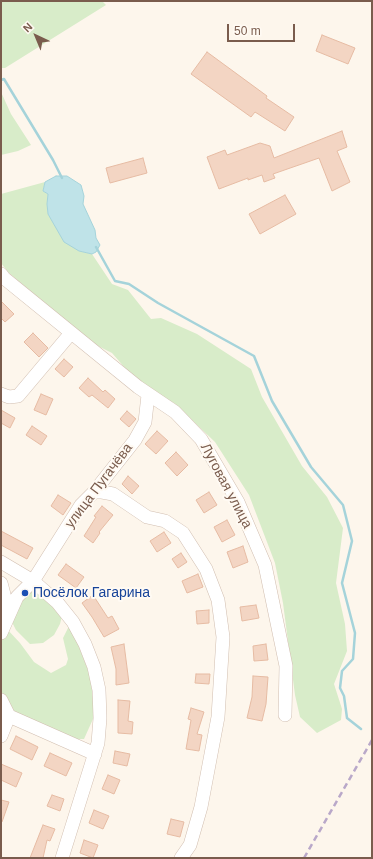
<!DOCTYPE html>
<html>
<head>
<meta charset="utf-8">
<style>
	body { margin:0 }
	#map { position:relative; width:373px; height:859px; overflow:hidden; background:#fdf6ec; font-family:Arial,sans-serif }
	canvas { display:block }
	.frame { position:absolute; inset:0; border:2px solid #7a5c4d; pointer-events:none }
	.north { position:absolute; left:16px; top:16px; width:40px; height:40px; -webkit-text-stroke:3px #fffaf3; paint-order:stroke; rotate:316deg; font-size:11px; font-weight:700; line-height:16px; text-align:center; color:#7a5c4d }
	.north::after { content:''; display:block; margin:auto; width:14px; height:18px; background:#7a5c4d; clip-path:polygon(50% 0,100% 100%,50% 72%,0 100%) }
	.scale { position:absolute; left:227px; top:24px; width:68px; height:18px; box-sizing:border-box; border:2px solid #7a5c4d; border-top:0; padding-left:5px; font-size:12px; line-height:14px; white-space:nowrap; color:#7a5c4d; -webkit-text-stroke:3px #fffaf3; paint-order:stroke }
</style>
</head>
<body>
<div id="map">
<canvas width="373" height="859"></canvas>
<div class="frame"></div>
<div class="north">N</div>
<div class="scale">50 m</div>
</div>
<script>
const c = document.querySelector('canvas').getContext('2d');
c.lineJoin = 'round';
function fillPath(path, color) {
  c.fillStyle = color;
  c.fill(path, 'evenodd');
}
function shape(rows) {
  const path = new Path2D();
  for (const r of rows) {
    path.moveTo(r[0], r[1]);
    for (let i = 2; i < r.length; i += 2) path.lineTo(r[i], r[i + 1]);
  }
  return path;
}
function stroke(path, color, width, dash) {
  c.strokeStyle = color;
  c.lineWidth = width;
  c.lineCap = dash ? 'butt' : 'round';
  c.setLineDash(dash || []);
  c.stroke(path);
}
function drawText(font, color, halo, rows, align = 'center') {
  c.font = font + ' Arial,sans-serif';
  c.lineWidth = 4;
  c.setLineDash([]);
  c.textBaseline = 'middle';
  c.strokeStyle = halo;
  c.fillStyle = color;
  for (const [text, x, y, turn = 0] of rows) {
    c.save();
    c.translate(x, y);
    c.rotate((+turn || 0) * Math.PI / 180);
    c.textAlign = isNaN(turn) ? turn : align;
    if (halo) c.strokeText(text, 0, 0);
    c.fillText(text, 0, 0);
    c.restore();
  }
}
fillPath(shape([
	[1,1,102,1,106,5,5,68,1,68],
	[1,92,11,114,31,145,18,151,1,155],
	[45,182,43,191,48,194,47,204,48,214,55,225,79,251,92,254,112,284,128,290,151,319,161,318,197,334,251,369,262,397,302,466,327,497,343,528,336,583,345,624,347,651,334,684,342,709,341,720,317,733,300,717,295,695,283,603,275,563,249,495,215,442,174,403,150,392,132,376,112,353,88,341,8,272,1,263,1,194],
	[32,585,62,616,60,624,54,635,43,643,30,644,16,630,11,620,15,606],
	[69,626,73,631,90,675,93,698,93,719,84,739,74,739,16,715,1,696,1,643,6,628,20,643,34,662,51,673,66,665,68,659,63,638]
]), '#d8ecc9');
const water = shape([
	[56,176,67,176,81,185,84,196,83,204,95,230,96,238,100,245,96,252,92,254,79,251,64,242,48,214,47,204,48,194,43,191,45,182,56,176]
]);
fillPath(water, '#bfe3e8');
stroke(water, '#a5d3da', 1);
stroke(shape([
	[1,80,4,79,53,160,62,178],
	[96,247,115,281,129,284,158,303,254,356,272,401,311,467,343,505,352,541,342,583,355,633,353,659,342,671,340,688,344,696,347,718,361,729]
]), '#a5d3da', 2.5);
const building = shape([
	[322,35,355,48,348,64,316,51,322,35],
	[207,52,267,96,266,98,294,117,285,131,255,112,251,117,191,74,207,52],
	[342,131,347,147,337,151,350,182,332,191,319,158,273,174,275,178,264,182,262,175,248,180,248,178,219,189,207,157,225,150,227,155,260,143,270,146,274,158,342,131],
	[143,158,147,173,110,183,106,168,143,158],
	[285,195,296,214,260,234,249,214,285,195],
	[1,301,14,314,5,322,1,318,1,301],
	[33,333,48,348,39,357,24,342,33,333],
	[64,359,73,367,64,377,55,369,64,359],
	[88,378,103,392,105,390,115,399,108,408,92,395,89,397,79,388,88,378],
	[41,394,53,399,46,415,34,410,41,394],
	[1,410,15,418,10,428,1,423,1,410],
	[127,411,136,419,129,427,120,419,127,411],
	[32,426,47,436,41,445,26,435,32,426],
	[157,431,168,441,156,454,145,444,157,431],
	[176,452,188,465,177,476,165,463,176,452],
	[128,476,139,486,132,494,122,484,128,476],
	[209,492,217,505,204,513,196,500,209,492],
	[58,495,71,503,63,515,51,506,58,495],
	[102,506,113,515,99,532,100,533,93,543,84,536,96,517,94,516,102,506],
	[227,520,235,535,222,542,214,527,227,520],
	[1,531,33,548,27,559,1,545,1,531],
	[164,532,171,543,157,552,150,541,164,532],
	[243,546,248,562,233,568,227,552,243,546],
	[181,553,187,562,178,568,172,559,181,553],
	[66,564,84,577,76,588,58,575,66,564],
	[198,574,203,587,187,593,182,581,198,574],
	[93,595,108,618,112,616,119,629,104,637,92,617,82,603,93,595],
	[256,605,259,618,242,621,240,607,256,605],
	[209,610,209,623,197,624,196,611,209,610],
	[124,644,129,683,116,685,116,669,111,647,124,644],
	[266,644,268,660,254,661,253,646,266,644],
	[196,674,210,674,209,684,195,683,196,674],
	[253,676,268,677,266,704,262,721,247,718,252,697,253,676],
	[118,700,130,701,128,721,133,722,132,734,118,733,118,700],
	[191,708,204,712,197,734,202,735,199,751,186,749,191,720,188,719,191,708],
	[16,736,38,747,32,760,10,749,16,736],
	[115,751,130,754,127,766,113,763,115,751],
	[50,753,72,763,66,776,44,766,50,753],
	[1,764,22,773,16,787,1,780,1,764],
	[108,775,120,780,114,794,102,789,108,775],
	[52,795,64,799,60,811,47,806,52,795],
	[1,800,9,802,2,822,1,821,1,800],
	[94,810,109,816,103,829,89,823,94,810],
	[171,819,184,822,180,837,167,834,171,819],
	[43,825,55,829,50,841,47,840,43,858,30,858,43,825],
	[84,840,98,845,93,858,80,853,84,840]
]);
fillPath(building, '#f3d5c3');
stroke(building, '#e6bba3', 1);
const minor = shape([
	[1,274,4,278,138,387,175,412,201,439,238,502,265,565,286,666,285,715],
	[1,394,9,397,18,396,71,333],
	[94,492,102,492,113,494,147,517,165,521,183,533,206,569,218,600,223,637,218,717,201,807,190,845,181,858],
	[1,562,33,581,57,602,73,622,85,644,94,667,99,690,100,718,98,743,62,858],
	[1,583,7,606,6,616],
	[1,633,17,597,33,581,81,505,94,492,135,440,145,422,148,395],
	[1,700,9,716,95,754],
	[1,736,9,716]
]);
stroke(minor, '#d1beb0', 14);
stroke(minor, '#fff', 13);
stroke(shape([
	[304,858,372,740]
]), '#b9a8c9', 2.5, [6, 4]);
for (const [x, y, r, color] of [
	[25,593,4,"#1a4fb4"]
]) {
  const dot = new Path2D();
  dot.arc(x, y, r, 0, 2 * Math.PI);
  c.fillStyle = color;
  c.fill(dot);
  stroke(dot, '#fffaf3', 1.5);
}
drawText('14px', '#7a5c4d', '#fffaf3', [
	["улица Пугачёва",99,486,-53],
	["Луговая улица",226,486,62]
]);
drawText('14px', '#164399', '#fffaf3', [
	["Посёлок Гагарина",33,593]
], 'left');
</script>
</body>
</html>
